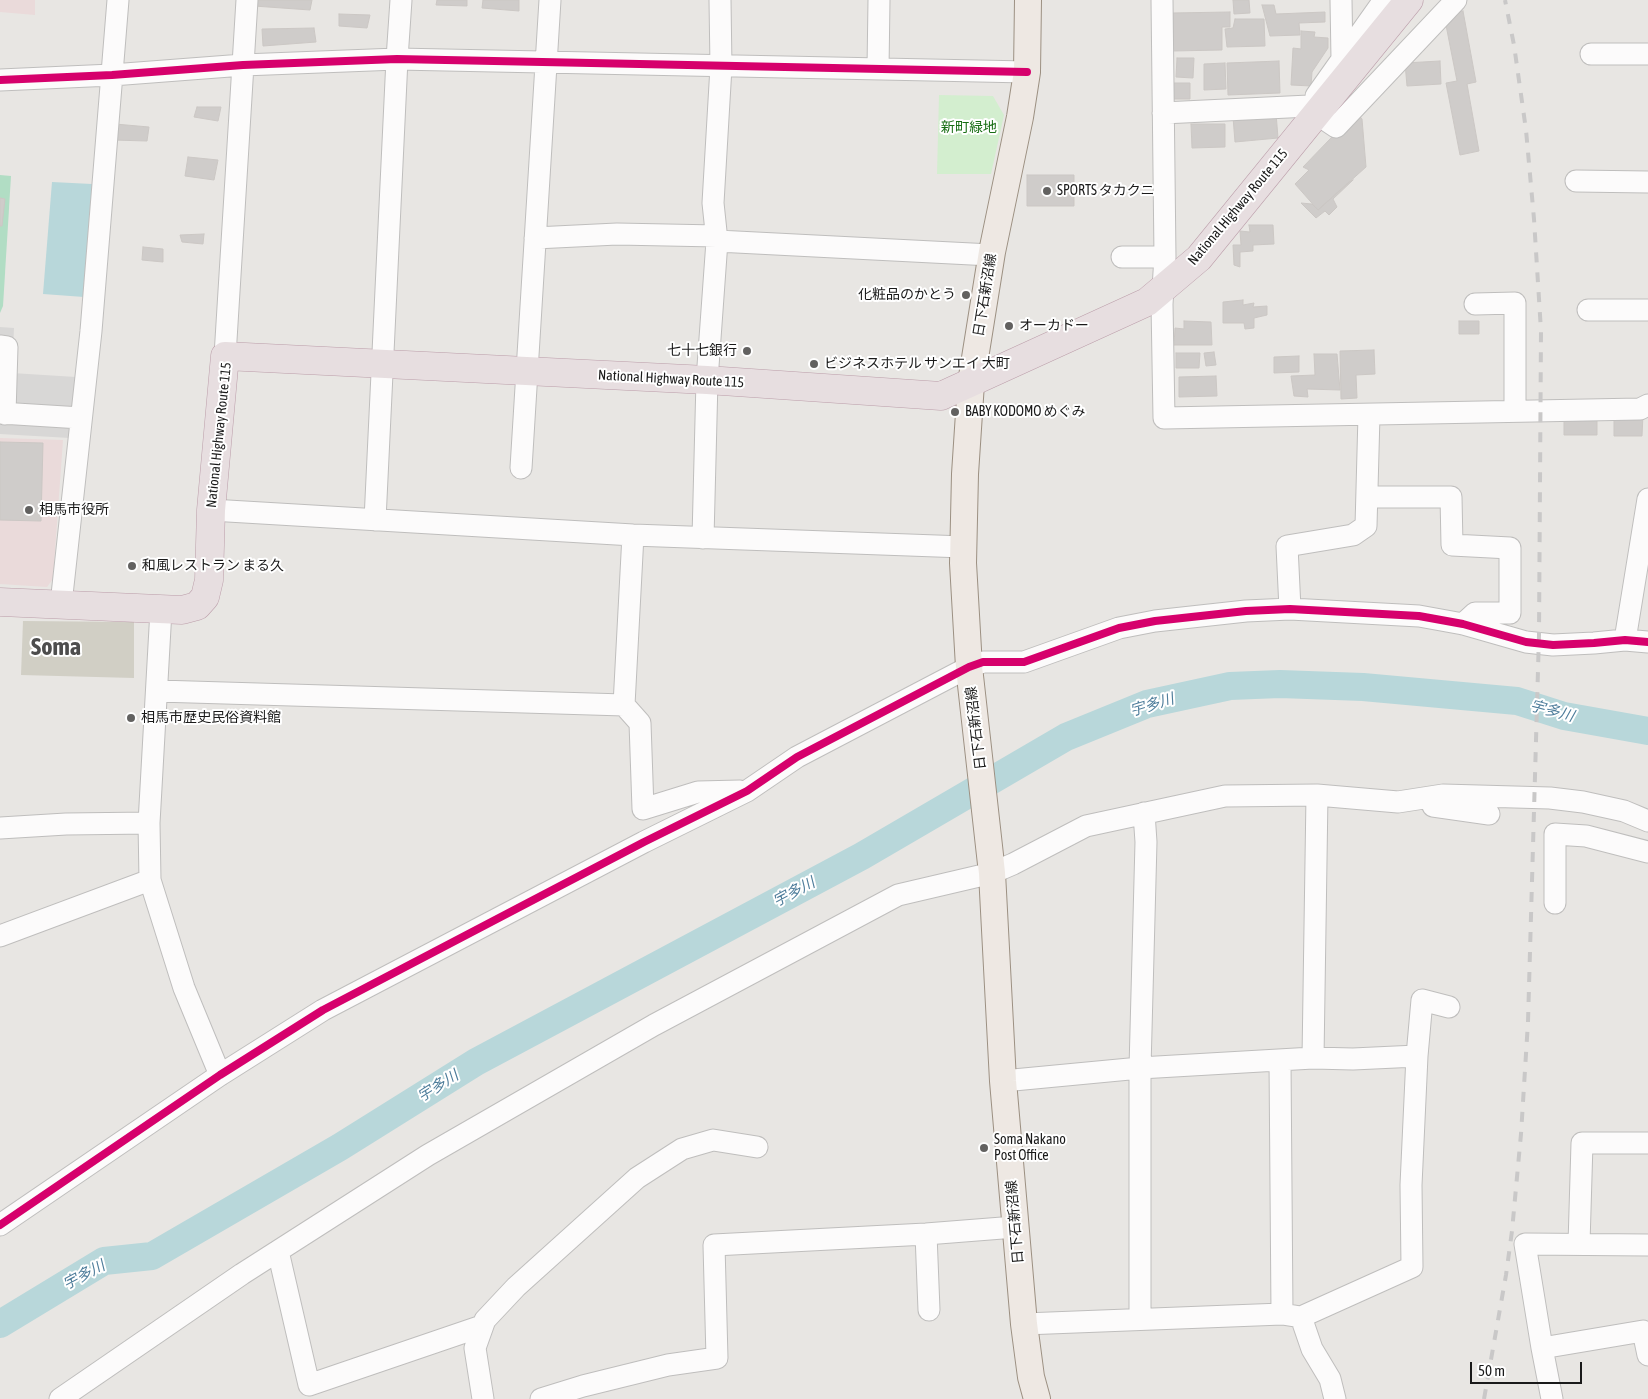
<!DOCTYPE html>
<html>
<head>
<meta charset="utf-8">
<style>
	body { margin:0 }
	#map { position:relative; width:1648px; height:1399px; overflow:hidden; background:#e8e6e3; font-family:"Asap Condensed",sans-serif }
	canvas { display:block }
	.scale { position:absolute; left:1470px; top:1362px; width:112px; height:22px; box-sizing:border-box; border:2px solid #1a1a1a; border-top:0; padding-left:6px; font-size:15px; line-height:18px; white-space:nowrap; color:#1a1a1a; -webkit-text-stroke:4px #fff; paint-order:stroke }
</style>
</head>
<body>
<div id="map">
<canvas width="1648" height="1399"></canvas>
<div class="scale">50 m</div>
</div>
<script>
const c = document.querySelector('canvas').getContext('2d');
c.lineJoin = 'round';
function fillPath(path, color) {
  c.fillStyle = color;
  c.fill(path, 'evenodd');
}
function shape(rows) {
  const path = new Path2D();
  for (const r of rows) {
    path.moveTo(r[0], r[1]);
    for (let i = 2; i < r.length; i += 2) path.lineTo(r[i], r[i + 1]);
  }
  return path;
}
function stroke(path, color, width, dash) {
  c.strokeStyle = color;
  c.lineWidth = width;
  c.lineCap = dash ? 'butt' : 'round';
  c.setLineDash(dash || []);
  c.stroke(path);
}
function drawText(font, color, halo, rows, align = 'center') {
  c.font = font + ' "Asap Condensed","Noto Sans JP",sans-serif';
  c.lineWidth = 4;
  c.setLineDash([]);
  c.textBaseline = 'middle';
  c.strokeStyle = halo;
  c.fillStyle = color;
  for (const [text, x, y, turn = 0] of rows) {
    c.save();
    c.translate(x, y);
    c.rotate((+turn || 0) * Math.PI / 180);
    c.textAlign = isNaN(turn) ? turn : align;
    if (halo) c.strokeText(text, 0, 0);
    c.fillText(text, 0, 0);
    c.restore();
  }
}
fillPath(shape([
	[0,0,35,0,35,15,0,12],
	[0,438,63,440,53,579,47,587,0,584]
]), '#eadada');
fillPath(shape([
	[23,621,134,622,134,678,21,675]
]), '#d1cfc5');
fillPath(shape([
	[939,95,993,96,1004,115,991,174,937,174]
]), '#d3eecf');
fillPath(shape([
	[0,175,11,176,3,306,0,313]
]), '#b1ddc4');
fillPath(shape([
	[0,327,14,328,12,373,76,377,70,438,0,434]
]), '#d8d7d6');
fillPath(shape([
	[52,182,92,184,84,297,43,294]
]), '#b8d7da');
stroke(shape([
	[0,1324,104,1261,152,1256,340,1147,476,1062,862,856,1066,737,1147,704,1230,686,1280,684,1363,687,1517,701,1564,716,1648,731]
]), '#b8d7da', 28);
const building = shape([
	[255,0,312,0,310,10,254,6,255,0],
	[437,0,467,0,467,6,436,5,437,0],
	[483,0,519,0,519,11,482,8,483,0],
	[1233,0,1249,0,1250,13,1234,14,1233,0],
	[1262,5,1274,5,1276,14,1325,12,1325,22,1299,23,1300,35,1270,36,1262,5],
	[1463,11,1476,82,1467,84,1479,151,1460,155,1446,83,1457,81,1444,15,1463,11],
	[1230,12,1230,27,1222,27,1222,50,1172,51,1172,13,1230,12],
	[339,14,370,15,367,28,339,26,339,14],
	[1235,19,1264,19,1265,46,1227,47,1225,29,1233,28,1235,19],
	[314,28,316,42,263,46,262,29,314,28],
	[1301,31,1315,32,1314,37,1328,38,1328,48,1312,72,1311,86,1291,85,1293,48,1301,49,1301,31],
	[1177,58,1194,58,1193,78,1176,77,1177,58],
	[1279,61,1280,93,1228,95,1227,63,1279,61],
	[1440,61,1441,84,1407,86,1405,63,1440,61],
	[1225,63,1226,89,1204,90,1204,64,1225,63],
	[1173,83,1190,83,1190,99,1173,99,1173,83],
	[197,107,221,107,218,121,194,117,197,107],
	[1356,112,1362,119,1366,167,1318,210,1295,184,1309,170,1303,167,1356,112],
	[1276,113,1278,138,1235,142,1233,117,1276,113],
	[115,124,149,127,147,141,113,140,115,124],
	[1191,124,1225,124,1225,147,1192,148,1191,124],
	[188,157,218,160,214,180,185,176,188,157],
	[1027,175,1074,175,1074,206,1027,206,1027,175],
	[1353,180,1333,199,1337,207,1329,215,1325,211,1316,218,1301,203,1312,204,1318,210,1349,182,1353,180],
	[0,198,5,199,2,226,0,226,0,198],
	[1249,225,1273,225,1274,244,1253,245,1253,251,1240,252,1240,267,1234,265,1233,245,1241,245,1240,231,1250,232,1249,225],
	[204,234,203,244,182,242,180,235,204,234],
	[143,247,163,249,163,262,142,260,143,247],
	[1243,300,1243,305,1254,303,1253,307,1267,306,1267,315,1254,318,1254,328,1245,329,1244,323,1223,323,1223,302,1243,300],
	[1184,321,1211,322,1212,345,1174,345,1175,328,1184,329,1184,321],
	[1459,321,1479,321,1479,334,1459,334,1459,321],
	[1374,350,1375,374,1356,375,1357,398,1341,399,1340,351,1374,350],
	[1214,352,1216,365,1206,366,1204,353,1214,352],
	[1176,353,1200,353,1199,368,1176,368,1176,353],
	[1314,354,1337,354,1340,390,1307,389,1308,397,1294,396,1291,376,1315,375,1314,354],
	[1299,356,1299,372,1274,373,1274,357,1299,356],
	[1216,376,1217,396,1179,397,1179,377,1216,376],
	[1564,414,1597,414,1597,435,1564,435,1564,414],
	[1614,414,1643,414,1642,436,1614,436,1614,414],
	[0,442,43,443,41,521,0,520,0,442]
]);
fillPath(building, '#cfccca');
stroke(building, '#cbc7c4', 1);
const minor = shape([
	[1162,0,1165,257,1162,304,1164,418,1640,409,1648,405],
	[1341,0,1342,59],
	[1591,54,1648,54],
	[878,69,879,0],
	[0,80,112,75,243,65,397,59,1027,72],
	[1316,96,1384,0],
	[1163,113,1309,106,1313,110],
	[1324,119,1336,127,1456,0],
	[1576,181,1648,182],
	[535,238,617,234,717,236],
	[717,241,991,255],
	[1122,257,1165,257],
	[1475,304,1515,303,1515,411],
	[1588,310,1648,310],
	[0,346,7,347,5,414],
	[225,356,247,0],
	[0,413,81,418],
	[521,468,550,0],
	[1368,497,1451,497,1452,545,1510,548,1510,613,1475,613,1463,624],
	[211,510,633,535,964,547],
	[375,520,397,59,401,0],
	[633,535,624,705,640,723,643,809,698,792,740,791],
	[703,538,707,380,717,241,713,203,721,67,720,0],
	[61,604,91,331,118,0],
	[1290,609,1287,546,1353,535,1366,526,1369,415],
	[1625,640,1648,499],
	[158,691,624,705],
	[1433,806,1489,814],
	[0,828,66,824,149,823],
	[150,880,184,988,220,1075],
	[1555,903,1555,834,1586,836,1648,852],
	[0,936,150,880,149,823,161,610],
	[1313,1058,1317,795],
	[1280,1061,1282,1314],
	[1003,1081,1140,1068,1313,1058,1353,1059,1417,1056],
	[0,1225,220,1075,323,1010,644,842,747,791,797,757,969,667,983,662,1024,662,1119,628,1155,621,1246,611,1290,609,1419,616,1463,624,1526,642,1553,645,1594,643,1625,640,1648,642],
	[926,1234,929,1310],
	[1579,1244,1582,1143,1648,1143],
	[278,1251,309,1385,482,1326],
	[1301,1317,1412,1267,1411,1185,1417,1056,1422,1000,1449,1007],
	[1140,1319,1140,1068,1146,842,1144,813],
	[1024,1324,1282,1314,1301,1317,1312,1349,1330,1379,1335,1399],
	[1542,1348,1643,1331,1648,1355],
	[60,1399,242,1274,428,1155,654,1025,898,895,992,873,1013,864,1086,826,1225,796,1317,795,1398,802,1443,795,1550,798,1583,802,1624,811,1648,821],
	[483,1399,475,1348,485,1320,516,1287,637,1178,682,1149,713,1140,757,1147],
	[541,1399,583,1386,668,1365,717,1358,714,1245,926,1234,1015,1227],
	[1552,1399,1542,1348,1525,1244,1648,1245]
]);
const major = shape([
	[1028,0,1027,72,1020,117,992,252,971,383,965,474,963,563,969,667,992,873,1003,1081,1024,1324,1031,1377,1037,1399]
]);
const highway = shape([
	[0,602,182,610,197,606,205,597,209,580,211,510,225,356,707,380,941,396,1147,302,1199,258,1409,0]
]);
stroke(minor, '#bfbebd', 23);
stroke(major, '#9c9082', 28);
stroke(highway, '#bb9da9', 29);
stroke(minor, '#fcfbfb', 21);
stroke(major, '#eee8e3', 26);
stroke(highway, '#e7dee0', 28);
stroke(shape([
	[1484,1399,1506,1275,1512,1231,1521,1134,1528,1022,1539,635,1541,331,1534,219,1526,130,1514,45,1505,0]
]), '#c9c8c8', 4, [10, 10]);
stroke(shape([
	[0,80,112,75,243,65,397,59,1027,72],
	[0,1225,220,1075,323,1010,644,842,747,791,797,757,969,667,983,662,1024,662,1119,628,1155,621,1246,611,1290,609,1419,616,1463,624,1526,642,1553,645,1594,643,1625,640,1648,642]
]), '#d6006c', 8);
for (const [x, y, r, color] of [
	[1047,191,5,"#626160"],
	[966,295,5,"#626160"],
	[1009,326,5,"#626160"],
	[747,351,5,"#626160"],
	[814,364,5,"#626160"],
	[955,412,5,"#626160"],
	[29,510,5,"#626160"],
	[132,566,5,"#626160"],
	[131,718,5,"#626160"],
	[984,1148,5,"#626160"]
]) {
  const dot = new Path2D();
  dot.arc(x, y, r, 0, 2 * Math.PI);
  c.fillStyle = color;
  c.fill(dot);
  stroke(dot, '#fff', 2);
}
drawText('14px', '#176d13', '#fff', [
	["新町緑地",969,128]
]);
drawText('14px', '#1a1a1a', '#fff', [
	["SPORTS タカクニ",1057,191],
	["化粧品のかとう",956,295,"right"],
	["オーカドー",1019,326],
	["七十七銀行",737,351,"right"],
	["ビジネスホテル サンエイ 大町",824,364],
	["BABY KODOMO めぐみ",965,412],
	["相馬市役所",39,510],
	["和風レストラン まる久",142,566],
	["相馬市歴史民俗資料館",141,718],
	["Soma Nakano",994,1140],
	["Post Office",994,1156]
], 'left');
drawText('14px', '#1a1a1a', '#fff', [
	["National Highway Route 115",1238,207,-50],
	["日下石新沼線",985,295,-81],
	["National Highway Route 115",671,379,3],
	["National Highway Route 115",219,435,-84],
	["日下石新沼線",976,728,-97],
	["日下石新沼線",1015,1222,-95]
]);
drawText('italic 15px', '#4d7c9a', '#fff', [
	["宇多川",1152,705,-17],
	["宇多川",1552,711,15],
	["宇多川",794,892,-28],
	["宇多川",438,1086,-32],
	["宇多川",84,1275,-28]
]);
drawText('bold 24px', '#4d4d4d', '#fff', [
	["Soma",56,647]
]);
</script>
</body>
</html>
